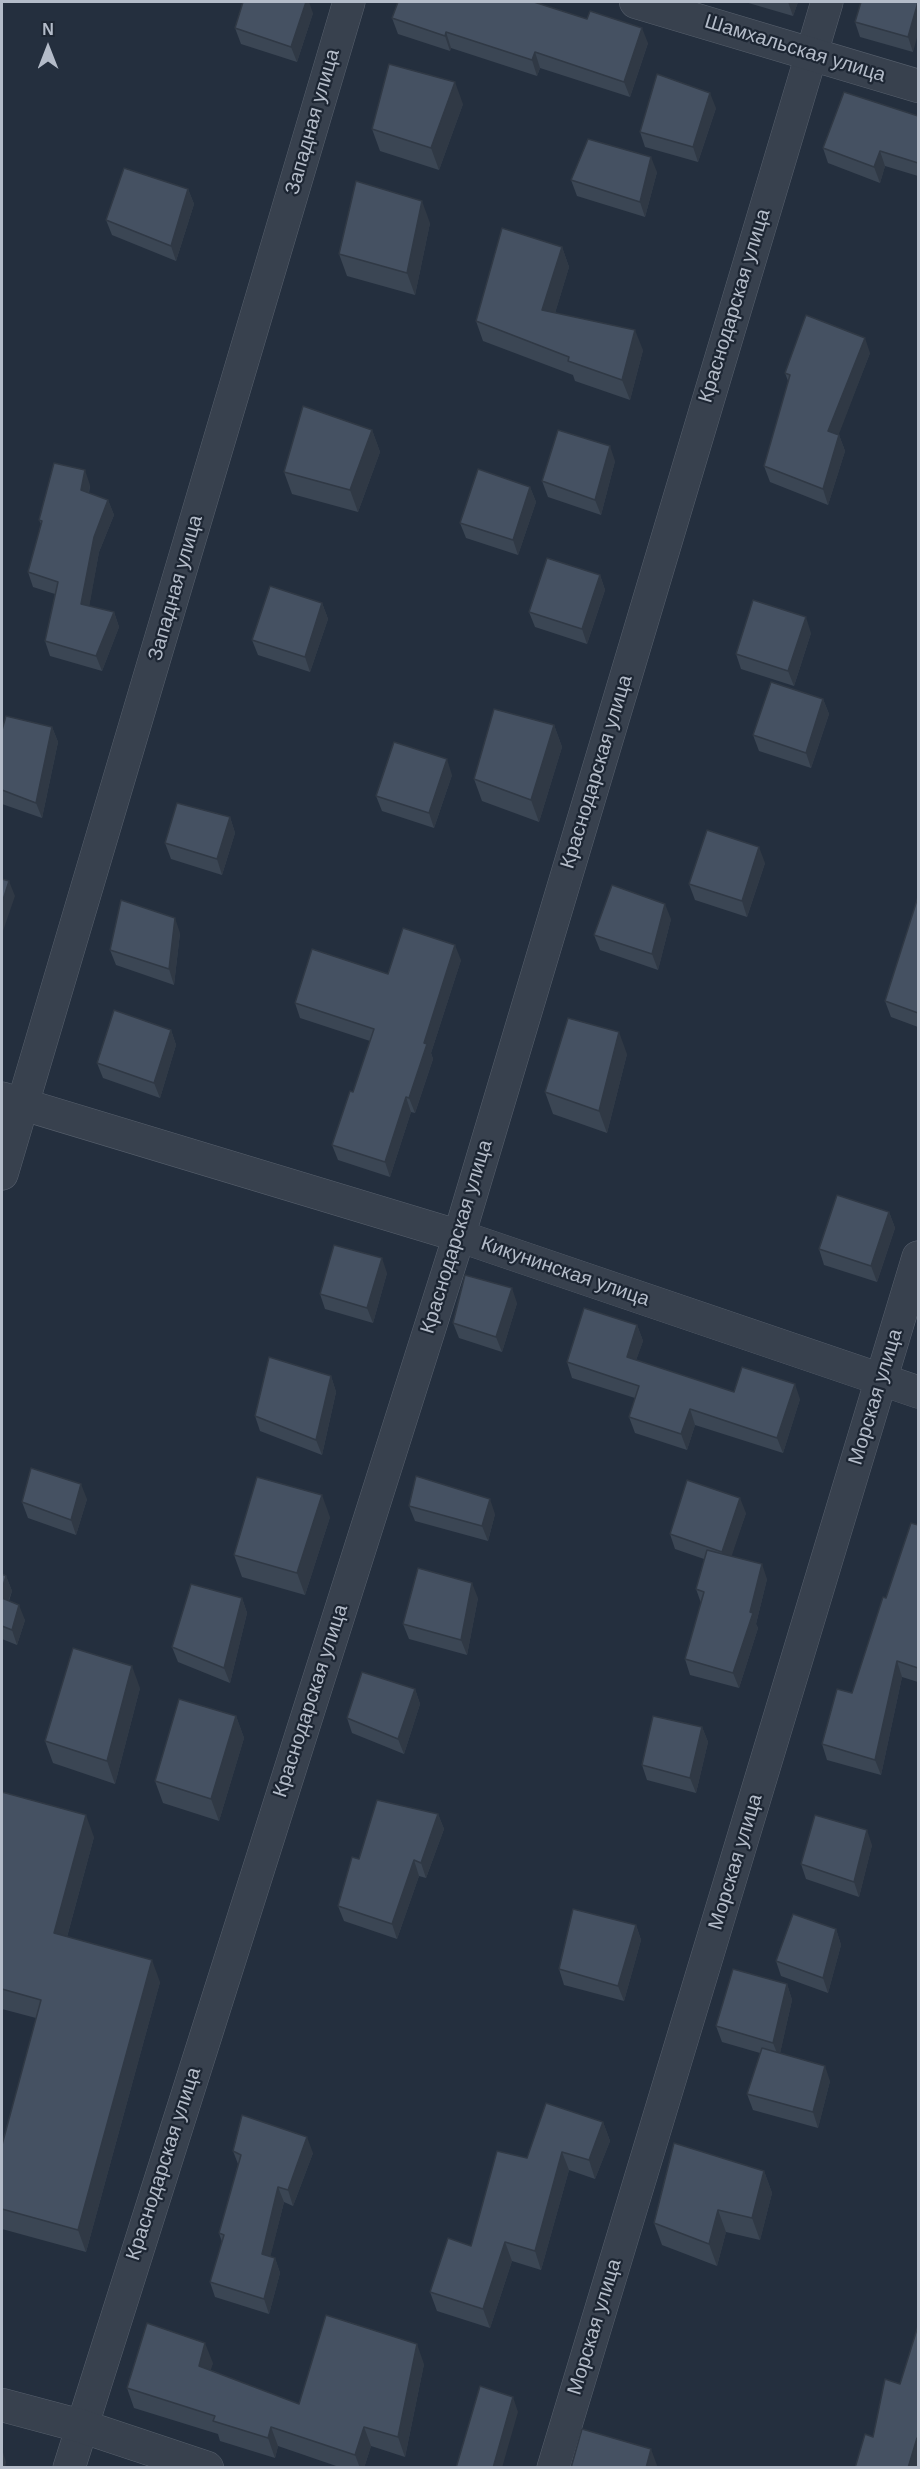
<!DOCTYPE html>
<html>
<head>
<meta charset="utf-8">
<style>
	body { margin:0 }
	#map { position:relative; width:920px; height:2469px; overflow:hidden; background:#242f3e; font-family:Helvetica,sans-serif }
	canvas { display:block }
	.frame { position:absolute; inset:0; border:3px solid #b4bcc9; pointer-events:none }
	.north { position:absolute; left:18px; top:18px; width:60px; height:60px; -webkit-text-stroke:4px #1d2633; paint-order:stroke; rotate:0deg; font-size:16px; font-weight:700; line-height:24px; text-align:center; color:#b4bcc9 }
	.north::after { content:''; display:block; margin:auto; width:21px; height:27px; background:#b4bcc9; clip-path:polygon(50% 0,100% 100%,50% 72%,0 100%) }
</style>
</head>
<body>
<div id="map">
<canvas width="920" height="2469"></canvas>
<div class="frame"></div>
<div class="north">N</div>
</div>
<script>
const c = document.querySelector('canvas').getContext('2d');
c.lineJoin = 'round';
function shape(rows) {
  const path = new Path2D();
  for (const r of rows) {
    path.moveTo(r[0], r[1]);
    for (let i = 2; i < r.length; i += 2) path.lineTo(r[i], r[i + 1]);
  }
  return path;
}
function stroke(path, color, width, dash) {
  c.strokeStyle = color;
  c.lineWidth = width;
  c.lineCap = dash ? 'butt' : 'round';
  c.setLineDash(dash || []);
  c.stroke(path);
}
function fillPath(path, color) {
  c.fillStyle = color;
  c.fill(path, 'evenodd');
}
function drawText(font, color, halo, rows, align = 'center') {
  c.font = font + ' Helvetica,sans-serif';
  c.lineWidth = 4.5;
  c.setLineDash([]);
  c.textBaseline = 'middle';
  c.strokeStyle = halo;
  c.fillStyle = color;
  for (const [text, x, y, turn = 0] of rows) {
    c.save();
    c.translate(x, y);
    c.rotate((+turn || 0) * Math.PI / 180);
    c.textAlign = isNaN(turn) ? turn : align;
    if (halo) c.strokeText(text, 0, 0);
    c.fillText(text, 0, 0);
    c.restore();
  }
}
const minor = shape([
	[2,1098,459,1236,918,1392],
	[2,1174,349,2],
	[69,2468,459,1236,827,2],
	[553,2468,918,1257]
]);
const tertiary = shape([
	[636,2,918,86],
	[2,2405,81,2426,207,2468]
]);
stroke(minor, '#565f6c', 33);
stroke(tertiary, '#565f6c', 34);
stroke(minor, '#38414e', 32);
stroke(tertiary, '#38414e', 33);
fillPath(shape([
	[745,2,798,2,793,16],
	[918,2,913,52,860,37,855,22],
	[313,13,297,62,241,44,235,28],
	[392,18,648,43,630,97,540,68,537,76,451,48,450,51,398,34],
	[463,104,439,170,380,151,372,129],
	[716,108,698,162,645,147,640,132],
	[918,116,918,176,885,166,880,183,828,163,823,148],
	[657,172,645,217,577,196,571,180],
	[188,189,194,204,176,261,112,235,106,220],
	[430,223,415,295,347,276,339,254],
	[562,247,569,267,555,313,643,350,630,400,575,381,573,375,483,341,476,321],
	[870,353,838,435,839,435,845,451,828,505,770,482,764,466,788,381,785,373],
	[372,430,380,452,358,512,292,494,284,472],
	[615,461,601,515,548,497,542,481],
	[90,485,89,493,108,500,114,515,99,552,89,606,114,612,119,627,102,671,50,656,45,641,55,594,33,587,28,572,41,524,39,520],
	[530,487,536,502,518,555,466,538,460,523],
	[600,575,605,590,587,644,535,627,529,612],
	[322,603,328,619,310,672,258,655,252,640],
	[811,633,794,686,741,669,736,654],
	[823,699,829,714,811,768,759,751,753,735],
	[554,725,562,747,539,822,482,801,474,779],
	[52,727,58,742,42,818,2,804,2,730],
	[452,775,434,828,382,811,376,796],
	[230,817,235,833,222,875,171,859,165,843],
	[765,863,747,917,695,900,689,884],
	[918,897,918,1027,891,1017,885,1001],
	[671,919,658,970,600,950,594,935],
	[180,933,174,985,116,965,110,950],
	[461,960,431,1053,433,1059,415,1113,411,1112,390,1177,338,1160,332,1145,353,1092,370,1041,300,1018,295,1003,388,974],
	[171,1030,176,1045,160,1098,103,1078,97,1063],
	[627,1054,607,1133,553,1114,545,1092],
	[889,1212,895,1228,877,1282,824,1265,819,1249],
	[387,1273,373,1323,325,1309,320,1294],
	[517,1303,502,1352,459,1338,453,1323],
	[637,1325,643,1341,636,1360,734,1392,800,1399,783,1453,695,1425,687,1450,635,1433,629,1417,635,1398,572,1378,567,1362],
	[331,1376,336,1392,322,1455,260,1431,255,1416],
	[87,1499,76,1535,28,1518,22,1502],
	[409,1506,495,1514,488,1541,415,1521],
	[746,1513,731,1556,767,1579,756,1624,758,1628,739,1688,690,1675,685,1659,701,1603,696,1589,704,1559,675,1549,670,1534],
	[330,1517,305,1595,242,1577,234,1555],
	[918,1525,918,1682,902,1677,881,1775,827,1760,822,1744,852,1693,886,1598],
	[2,1574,6,1576,12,1591,9,1601,25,1620,17,1645,2,1639],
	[242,1598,247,1613,230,1683,178,1662,172,1647],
	[478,1598,467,1655,409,1639,403,1624],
	[140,1688,115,1784,53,1763,45,1741],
	[415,1689,420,1704,404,1754,352,1733,347,1718],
	[236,1716,244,1738,219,1821,163,1803,155,1781],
	[702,1727,708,1742,696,1793,647,1780,642,1765],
	[2,1792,94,1837,67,1937,160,1982,86,2252,2,2229,2,2145,36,2018,2,2009],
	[438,1814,444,1829,426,1878,419,1876,397,1939,344,1921,338,1906,359,1859],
	[872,1845,859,1897,806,1879,801,1864],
	[636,1925,641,1940,624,2001,564,1985,559,1969],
	[836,1929,841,1945,828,1993,781,1976,776,1961],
	[787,1984,792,2000,780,2053,830,2081,818,2128,753,2110,747,2094,760,2053,722,2042,716,2026],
	[603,2122,610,2141,595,2179,569,2170,541,2270,512,2261,490,2328,437,2311,430,2292,471,2246,527,2158],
	[233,2151,313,2153,293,2206,284,2202,270,2257,275,2258,280,2273,269,2314,215,2297,210,2282,222,2242,219,2233,238,2164],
	[764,2171,772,2193,760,2240,726,2232,717,2266,662,2245,654,2223],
	[213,2363,210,2370,299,2404,424,2364,405,2457,371,2446,364,2468,342,2468,278,2446,275,2458,220,2441,218,2434,134,2408,127,2388]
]), '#3b4654');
fillPath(shape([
	[306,2,309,2,313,13,297,62,291,47],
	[788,2,798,2,793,16],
	[918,2,918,34,913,52,908,37],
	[642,28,648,43,630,97,624,82],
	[446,32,451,48,450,51,445,36],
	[535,52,540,68,537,76,532,60],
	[455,82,463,104,439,170,431,148],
	[710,93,716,108,698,162,693,147],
	[880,151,885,166,880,183,874,167],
	[651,157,657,172,645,217,640,202],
	[188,189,194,204,176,261,171,246],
	[422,201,430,223,415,295,407,273],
	[562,247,569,267,550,330,542,310],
	[635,330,643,350,630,400,622,380],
	[865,338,870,353,834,447,828,431],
	[372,430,380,452,358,512,350,490],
	[839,435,845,451,828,505,823,489],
	[610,446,615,461,601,515,595,500],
	[85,470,90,485,86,505,81,490],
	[530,487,536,502,518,555,513,540],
	[108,500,114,515,99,552,87,619,81,604,94,537],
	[600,575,605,590,587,644,582,629],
	[322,603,328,619,310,672,305,657],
	[114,612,119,627,102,671,96,656],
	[806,617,811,633,794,686,788,671],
	[823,699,829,714,811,768,806,753],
	[554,725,562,747,539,822,531,800],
	[52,727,58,742,42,818,36,803],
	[447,759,452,775,434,828,429,813],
	[230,817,235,833,222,875,217,859],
	[759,847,765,863,747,917,742,901],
	[9,881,15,896,2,934,2,903],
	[665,904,671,919,658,970,652,954],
	[175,918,180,933,174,985,169,969],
	[455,945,461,960,431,1053,433,1059,415,1113,409,1098,424,1043],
	[171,1030,176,1045,160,1098,154,1083],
	[619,1032,627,1054,607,1133,599,1111],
	[406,1097,411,1112,390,1177,385,1162],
	[889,1212,895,1228,877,1282,871,1266],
	[382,1258,387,1273,373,1323,367,1308],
	[512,1288,517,1303,502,1352,496,1337],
	[637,1325,643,1341,632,1372,627,1357],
	[331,1376,336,1392,322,1455,316,1440],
	[795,1384,800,1399,783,1453,777,1438],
	[690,1409,695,1425,687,1450,681,1434],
	[81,1484,87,1499,76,1535,71,1520],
	[322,1495,330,1517,305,1595,297,1573],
	[740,1498,746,1513,728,1567,722,1552],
	[490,1499,495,1514,488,1541,482,1526],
	[762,1564,767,1579,756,1624,758,1628,739,1688,733,1673,750,1612],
	[6,1576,12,1591,4,1612,2,1604,2,1589],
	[472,1583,478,1598,467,1655,461,1640],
	[242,1598,247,1613,230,1683,224,1668],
	[19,1605,25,1620,17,1645,12,1630],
	[897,1661,902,1677,881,1775,875,1760],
	[132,1666,140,1688,115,1784,107,1761],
	[415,1689,420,1704,404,1754,398,1739],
	[236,1716,244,1738,219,1821,211,1799],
	[702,1727,708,1742,696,1793,690,1778],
	[438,1814,444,1829,426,1878,421,1863],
	[86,1815,94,1837,62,1955,54,1933],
	[867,1830,872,1845,859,1897,854,1882],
	[414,1860,419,1876,397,1939,392,1924],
	[636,1925,641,1940,624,2001,618,1986],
	[836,1929,841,1945,828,1993,823,1978],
	[152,1960,160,1982,86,2252,78,2230],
	[787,1984,792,2000,779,2058,773,2043],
	[825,2066,830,2081,818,2128,813,2112],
	[603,2122,610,2141,595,2179,589,2160],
	[307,2137,313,2153,293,2206,288,2190],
	[562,2152,569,2170,541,2270,535,2251],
	[764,2171,772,2193,760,2240,752,2218],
	[278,2187,284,2202,267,2270,262,2254],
	[718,2210,726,2232,717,2266,709,2244],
	[505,2242,512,2261,490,2328,483,2309],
	[275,2258,280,2273,269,2314,264,2299],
	[205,2343,213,2363,206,2386,199,2366],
	[417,2344,424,2364,405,2457,398,2437],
	[513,2397,518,2412,502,2468,493,2468],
	[271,2427,278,2446,275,2458,268,2438],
	[364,2427,371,2446,364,2468,360,2468,355,2455],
	[917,2438,918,2443,918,2468,908,2468],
	[2,2449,6,2462,5,2468,2,2468],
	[651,2449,658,2468,646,2468]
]), '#303945');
const building = shape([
	[243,2,306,2,291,47,235,28,243,2],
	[398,2,534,2,587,19,590,11,642,28,624,82,535,52,532,60,446,32,445,36,392,18,398,2],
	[861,2,918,2,908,37,855,22,861,2],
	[389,64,455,82,431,148,372,129,389,64],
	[657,74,710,93,693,147,640,132,657,74],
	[844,92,918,116,918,163,880,151,874,167,823,148,844,92],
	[588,139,651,157,640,202,571,180,588,139],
	[124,168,188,189,171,246,106,220,124,168],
	[356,181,422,201,407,273,339,254,356,181],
	[502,228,562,247,542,310,635,330,622,380,568,361,569,357,476,321,502,228],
	[806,315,865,338,828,431,839,435,823,489,764,466,790,375,785,373,806,315],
	[303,406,372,430,350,490,284,472,303,406],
	[558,430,610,446,595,500,542,481,558,430],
	[54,463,85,470,81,490,108,500,94,537,81,604,114,612,96,656,45,641,58,582,28,572,42,521,39,520,54,463],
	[478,469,530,487,513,540,460,523,478,469],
	[547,558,600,575,582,629,529,612,547,558],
	[270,586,322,603,305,657,252,640,270,586],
	[753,600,806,617,788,671,736,654,753,600],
	[771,682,823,699,806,753,753,735,771,682],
	[494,709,554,725,531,800,474,779,494,709],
	[6,716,52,727,36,803,2,790,2,730,6,716],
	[394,742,447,759,429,813,376,796,394,742],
	[177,803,230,817,217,859,165,843,177,803],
	[707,830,759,847,742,901,689,884,707,830],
	[2,879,9,881,2,903,2,879],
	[612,885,665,904,652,954,594,935,612,885],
	[918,897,918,1013,885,1001,918,897],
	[121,900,175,918,169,969,110,950,121,900],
	[403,928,455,945,424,1043,427,1044,409,1098,406,1097,385,1162,332,1145,350,1091,353,1092,374,1029,295,1003,312,949,388,974,403,928],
	[114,1010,171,1030,154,1083,97,1063,114,1010],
	[568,1018,619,1032,599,1111,545,1092,568,1018],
	[837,1195,889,1212,871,1266,819,1249,837,1195],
	[334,1245,382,1258,367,1308,320,1294,334,1245],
	[465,1275,512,1288,496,1337,453,1323,465,1275],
	[584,1308,637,1325,627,1357,734,1392,742,1367,795,1384,777,1438,690,1409,681,1434,629,1417,639,1386,567,1362,584,1308],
	[269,1357,331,1376,316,1440,255,1416,269,1357],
	[31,1468,81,1484,71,1520,22,1502,31,1468],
	[416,1476,490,1499,482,1526,409,1506,416,1476],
	[257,1477,322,1495,297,1573,234,1555,257,1477],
	[687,1480,740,1498,722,1552,670,1534,687,1480],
	[911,1523,918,1525,918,1668,897,1661,875,1760,822,1744,837,1689,852,1693,883,1597,886,1598,911,1523],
	[707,1550,762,1564,750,1612,753,1613,733,1673,685,1659,704,1592,696,1589,707,1550],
	[418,1568,472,1583,461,1640,403,1624,418,1568],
	[2,1574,6,1576,2,1589,2,1574],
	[191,1584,242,1598,224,1668,172,1647,191,1584],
	[2,1598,19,1605,12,1630,2,1626,2,1598],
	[73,1648,132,1666,107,1761,45,1741,73,1648],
	[362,1672,415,1689,398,1739,347,1718,362,1672],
	[179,1699,236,1716,211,1799,155,1781,179,1699],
	[653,1716,702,1727,690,1778,642,1765,653,1716],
	[2,1792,86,1815,54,1933,152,1960,78,2230,2,2209,2,2145,41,2000,2,1989,2,1792],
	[377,1800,438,1814,421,1863,414,1860,392,1924,338,1906,352,1857,359,1859,377,1800],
	[815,1815,867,1830,854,1882,801,1864,815,1815],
	[573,1909,636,1925,618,1986,559,1969,573,1909],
	[793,1914,836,1929,823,1978,776,1961,793,1914],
	[733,1969,787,1984,773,2043,716,2026,733,1969],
	[762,2048,825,2066,813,2112,747,2094,762,2048],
	[546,2103,603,2122,589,2160,562,2152,535,2251,505,2242,483,2309,430,2292,448,2238,471,2246,497,2151,527,2158,546,2103],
	[242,2115,307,2137,288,2190,278,2187,262,2254,275,2258,264,2299,210,2282,224,2235,219,2233,241,2155,233,2151,242,2115],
	[674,2143,764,2171,752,2218,718,2210,709,2244,654,2223,674,2143],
	[326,2315,417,2344,398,2437,364,2427,355,2455,271,2427,268,2438,213,2421,215,2416,127,2388,147,2323,205,2343,199,2366,299,2404,326,2315],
	[918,2326,918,2438,917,2438,908,2468,855,2468,865,2434,873,2437,885,2379,900,2384,918,2326],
	[480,2386,513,2397,493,2468,456,2468,480,2386],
	[582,2429,651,2449,646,2468,571,2468,582,2429]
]);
fillPath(building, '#455162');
stroke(building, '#303945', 1.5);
drawText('20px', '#b4bcc9', '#1d2633', [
	["Шамхальская улица",795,49,17],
	["Западная улица",313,122,-74],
	["Краснодарская улица",735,306,-73],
	["Западная улица",176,588,-74],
	["Краснодарская улица",597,772,-73],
	["Краснодарская улица",457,1237,-73],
	["Кикунинская улица",565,1272,19],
	["Морская улица",876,1397,-73],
	["Краснодарская улица",311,1701,-72],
	["Морская улица",736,1862,-73],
	["Краснодарская улица",164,2164,-72],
	["Морская улица",595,2327,-73]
]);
</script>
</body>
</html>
